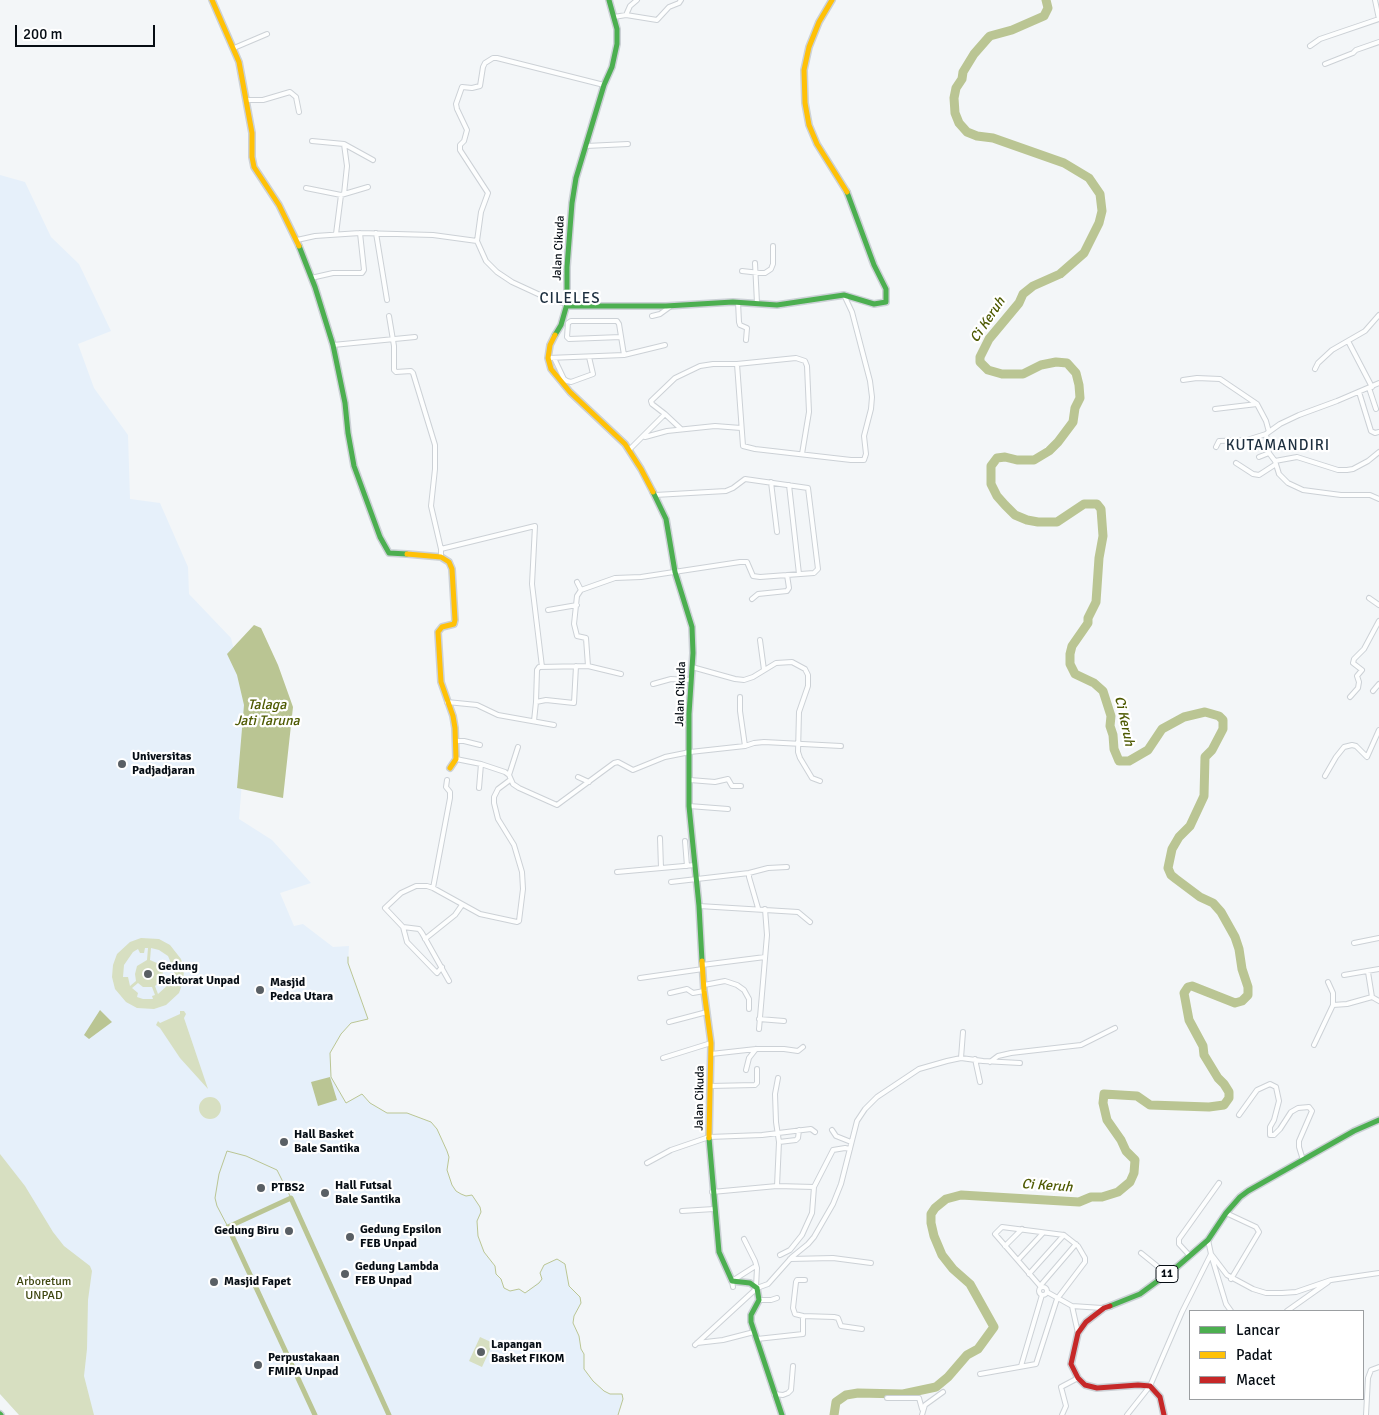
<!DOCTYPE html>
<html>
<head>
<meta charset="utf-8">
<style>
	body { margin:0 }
	#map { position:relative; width:1379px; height:1415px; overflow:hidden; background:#f3f6f8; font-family:Signika,sans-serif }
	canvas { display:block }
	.legend { position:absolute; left:1189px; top:1310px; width:175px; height:90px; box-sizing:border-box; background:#fff; border:1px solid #9b9ea1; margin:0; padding:6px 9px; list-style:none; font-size:15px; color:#060d14 }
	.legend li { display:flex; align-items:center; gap:10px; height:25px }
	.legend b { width:25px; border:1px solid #9b9ea1 }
	.scale { position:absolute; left:15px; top:25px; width:140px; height:22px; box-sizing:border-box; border:2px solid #060d14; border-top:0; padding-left:6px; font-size:15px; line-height:18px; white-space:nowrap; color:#060d14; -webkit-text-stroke:4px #fff; paint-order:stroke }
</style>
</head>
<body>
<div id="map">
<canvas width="1379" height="1415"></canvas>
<ul class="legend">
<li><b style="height:6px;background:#4caf50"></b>Lancar</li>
<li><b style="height:6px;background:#ffc107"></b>Padat</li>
<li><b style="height:6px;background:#c62828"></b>Macet</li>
</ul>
<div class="scale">200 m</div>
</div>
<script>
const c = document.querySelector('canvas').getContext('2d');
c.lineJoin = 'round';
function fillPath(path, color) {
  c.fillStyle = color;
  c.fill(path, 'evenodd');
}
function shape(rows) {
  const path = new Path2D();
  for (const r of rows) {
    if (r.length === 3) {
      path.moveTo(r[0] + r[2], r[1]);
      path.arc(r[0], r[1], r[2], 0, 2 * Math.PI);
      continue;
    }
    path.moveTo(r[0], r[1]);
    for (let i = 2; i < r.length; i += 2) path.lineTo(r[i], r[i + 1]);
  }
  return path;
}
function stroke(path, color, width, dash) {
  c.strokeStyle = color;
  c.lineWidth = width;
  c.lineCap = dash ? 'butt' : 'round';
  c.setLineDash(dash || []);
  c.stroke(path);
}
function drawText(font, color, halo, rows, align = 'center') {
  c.font = font + ' Signika,sans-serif';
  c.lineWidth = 4.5;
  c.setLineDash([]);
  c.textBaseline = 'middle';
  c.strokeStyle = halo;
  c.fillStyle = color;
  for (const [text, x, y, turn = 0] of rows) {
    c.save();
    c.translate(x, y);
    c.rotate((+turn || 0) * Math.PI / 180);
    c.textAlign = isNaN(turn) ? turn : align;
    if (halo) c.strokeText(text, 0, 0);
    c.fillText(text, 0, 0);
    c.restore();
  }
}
fillPath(shape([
	[0,175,25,182,51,237,79,264,111,331,78,344,94,388,128,435,130,499,160,503,188,567,189,594,231,638,248,709,239,819,272,840,311,883,280,893,294,926,303,924,333,947,349,946,348,963,368,1019,351,1023,341,1034,330,1053,331,1077,346,1103,362,1094,370,1103,387,1113,407,1113,431,1122,437,1129,447,1151,449,1157,447,1170,452,1185,456,1191,461,1194,466,1196,472,1195,480,1207,481,1212,477,1222,478,1236,484,1252,495,1266,496,1274,501,1279,504,1288,510,1291,519,1289,525,1293,542,1279,540,1273,544,1265,557,1259,565,1264,569,1286,580,1297,581,1303,574,1316,573,1323,579,1336,581,1349,584,1354,584,1369,593,1381,604,1391,610,1394,622,1394,623,1399,618,1415,19,1415,0,1394]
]), '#e6f0fa');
fillPath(shape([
	[141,938,159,939,170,945,181,959,184,970,183,982,179,993,166,1005,154,1009,137,1008,126,1002,115,989,112,977,113,965,117,954,130,942],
	[145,948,148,948,147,960,137,966,135,974,136,981,130,986,128,977,123,977,124,965,133,952,138,949,140,953,144,953],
	[151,948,159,950,168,956,174,970,174,976,169,976,168,978,168,985,158,994,155,986,161,980,163,972,159,964,150,960],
	[138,983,143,987,152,987,155,995,152,996,153,999,143,999,137,997,138,993,132,988],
	[180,1011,184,1011,186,1014,184,1018,208,1089,180,1058,160,1028,156,1025,158,1021,160,1023,180,1014],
	[210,1108,11],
	[0,1154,25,1186,53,1232,64,1246,90,1266,92,1271,88,1300,87,1349,84,1376,94,1415,19,1415,0,1394],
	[480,1337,493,1343,482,1367,469,1361]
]), '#d7dfc1');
fillPath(shape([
	[254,625,261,628,278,665,293,707,283,798,237,788,244,705,237,675,227,654],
	[100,1010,112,1022,89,1039,84,1035],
	[330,1077,337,1100,318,1106,311,1082]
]), '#bac593');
stroke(shape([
	[348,957,348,963,368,1019,351,1023,341,1034,330,1053,331,1077,346,1103,362,1094,370,1103,387,1113,407,1113,431,1122,437,1129,447,1151,449,1157,447,1170,452,1185,456,1191,461,1194,466,1196,472,1195,480,1207,481,1212,477,1221,478,1236,484,1252,495,1266,496,1274,501,1279,504,1288,510,1291,519,1289,525,1293,539,1283,542,1279,540,1273,544,1265,557,1259,565,1264,569,1286,580,1297,581,1303,574,1316,573,1323,579,1336,581,1349,584,1354,584,1369,593,1381,604,1391,610,1394,622,1394,623,1399,618,1415],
	[228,1227,217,1206,215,1198,219,1174,227,1151,246,1156,277,1170,291,1198]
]), '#bac593', 1);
stroke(shape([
	[315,1415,228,1227,291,1198,389,1415]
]), '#bac593', 5);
stroke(shape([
	[834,1415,836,1402,846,1395,858,1393,903,1394,936,1387,948,1377,967,1355,978,1349,994,1327,970,1284,953,1269,942,1255,934,1236,931,1223,931,1214,935,1208,946,1199,961,1195,1079,1202,1091,1197,1102,1197,1118,1192,1130,1182,1134,1173,1135,1160,1126,1151,1121,1140,1107,1120,1103,1103,1104,1094,1137,1096,1150,1105,1209,1107,1224,1105,1229,1098,1229,1092,1224,1084,1218,1078,1204,1055,1203,1046,1189,1020,1184,993,1188,987,1192,986,1235,1003,1242,1001,1248,995,1248,987,1242,969,1239,949,1235,937,1221,912,1213,903,1200,897,1176,879,1171,875,1168,868,1172,849,1179,837,1190,826,1204,796,1205,757,1212,750,1223,729,1223,720,1219,716,1205,712,1184,717,1162,729,1148,750,1129,761,1119,761,1114,749,1113,735,1110,726,1111,716,1103,691,1094,683,1075,674,1070,664,1070,654,1072,646,1088,623,1088,618,1096,602,1099,558,1103,536,1101,509,1097,504,1084,504,1057,522,1038,522,1027,520,1015,515,1005,505,997,496,991,484,991,466,997,458,1005,457,1017,460,1034,460,1049,451,1058,442,1073,422,1075,408,1080,398,1079,385,1076,373,1067,363,1056,362,1041,365,1023,374,1002,374,988,370,980,362,980,357,989,339,1019,303,1023,294,1033,286,1060,274,1084,253,1099,223,1102,211,1100,194,1089,178,1064,163,993,138,977,136,967,132,959,123,955,113,954,98,956,88,962,79,963,72,974,54,988,38,990,36,1012,30,1044,16,1048,8,1046,0]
]), '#bac593', 9);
const street = shape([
	[1375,0,1379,19],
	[626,15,657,20,669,7,679,3,681,0],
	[614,17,626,15,630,6,637,0],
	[1310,46,1320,39,1379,19],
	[234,48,267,34],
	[1325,64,1353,53,1356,50,1379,42],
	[247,100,263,100,290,92,296,97,299,112],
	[312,141,344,144,373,160],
	[344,144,347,166,344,194],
	[586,146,628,144],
	[306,188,341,195,368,187],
	[376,233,387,300],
	[336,234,341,195],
	[297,240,315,236,360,233,433,235,477,241],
	[755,263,757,303],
	[742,271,760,273,765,273,771,269,773,264,773,246],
	[311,278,333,273,362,273,364,270,360,233],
	[738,302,739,322,740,325,747,328,746,340],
	[567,304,551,300,512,282,497,272,486,261,477,241,481,212,488,193,460,150,460,145,464,141,467,130,457,109,456,104,462,87,472,88,480,86,483,67,485,63,493,58,497,58,604,85],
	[389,316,394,346,394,370,396,372,411,371,413,373,435,445,435,469,431,506,441,549,441,557],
	[652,316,660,314,671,306],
	[621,337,569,339,567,337,568,323,571,321,617,321,619,324,624,355],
	[1348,341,1372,387],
	[333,345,415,337],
	[548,358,624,355,665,345],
	[554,358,564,379,567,381,571,382,593,374,589,357],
	[1315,369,1318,363,1332,350,1365,331,1379,315],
	[1183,380,1197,378,1220,379,1257,404,1266,421,1269,432],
	[1369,388,1376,409],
	[1359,392,1371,431,1375,433,1379,432],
	[1215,409,1257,404],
	[665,414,681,429],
	[1266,434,1269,453,1275,461,1279,474,1288,483,1303,490,1318,492,1341,495,1370,495,1379,499],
	[645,437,667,431,715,426,741,428],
	[1216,447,1219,441,1247,440,1266,434,1280,424,1299,415,1337,401,1379,383],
	[629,450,665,414,652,404,651,401,675,378,700,366,713,364,737,364],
	[802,454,809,412,807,366,805,361,796,358,737,364,743,446,755,449,851,460,864,460,866,454,864,436,871,409,872,397,870,381,852,312,844,295],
	[1259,457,1269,453],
	[1275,461,1297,457,1338,470,1347,470,1353,469,1368,461,1379,452],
	[1236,463,1253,474,1259,475,1276,464],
	[771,482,777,532],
	[789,485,799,574],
	[441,549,535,526,532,584,542,667],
	[577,582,581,590],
	[1369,598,1379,605],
	[752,599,758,594,787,591,789,588,787,575],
	[548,610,577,605],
	[760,640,764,670],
	[588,666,621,674],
	[692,667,735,679,744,680,753,677,776,663,792,662,805,669,808,675,808,686,799,712,798,752,800,758,812,778,820,781],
	[653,684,671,679,691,680],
	[1373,691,1379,684],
	[1350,697,1358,688,1359,682,1357,676,1362,670,1353,663,1354,659,1364,649,1379,621],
	[447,702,477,705,498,715,554,725],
	[536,702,537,670,539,667,588,666,586,638,577,636,574,624,577,596,581,590,615,578,641,577,740,562,747,562,753,576,760,577,814,573,818,569,808,488,745,479,733,488,726,491,655,495],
	[534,721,536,702,546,700,574,703,576,666],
	[456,741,464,741,480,745],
	[745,746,754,743,764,742,841,746],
	[456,759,481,764,505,772,509,775,513,784,519,788,557,805,614,763,618,762,633,770,665,757,690,752,745,746,740,711,740,697],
	[509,775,518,747],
	[1325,776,1336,757,1344,747,1352,745,1356,746,1367,757,1379,730],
	[578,777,589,782],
	[690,780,715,782,728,779,732,786,741,786],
	[479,788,481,764],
	[689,806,728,809],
	[660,838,661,868],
	[685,841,687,866],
	[617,872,695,865],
	[749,873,749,877,758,908],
	[671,882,749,873,768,868,787,867],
	[433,888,450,798,450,792,446,787,447,780],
	[699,906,798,912,810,922],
	[403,927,419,929,422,933,449,981],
	[425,939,455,915,462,905],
	[1354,943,1379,938],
	[702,965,765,957],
	[442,967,437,973,407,942,403,927,385,908,401,893,416,886,427,886,433,888,480,914,517,922,519,921,523,889,522,872,514,845,498,819,494,803,494,797,498,789,510,780],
	[1368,972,1372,997],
	[1344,975,1379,969],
	[640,978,703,969],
	[1328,982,1333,993,1333,1005],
	[704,985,725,981,737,985,744,990,749,999,749,1009],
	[670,993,687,989,693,993,704,991],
	[759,1019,784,1021],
	[669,1022,707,1012],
	[759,1029,767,935,765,909],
	[1314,1045,1333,1005,1347,1004,1372,997,1379,1001],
	[711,1054,756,1049,784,1049,798,1051,803,1047],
	[663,1058,711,1043],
	[961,1058,963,1032],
	[975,1059,980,1082],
	[990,1062,998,1056,1011,1053,1081,1045,1115,1028],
	[746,1070,749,1058,756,1049],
	[710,1086,755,1085,757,1083,757,1069],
	[1239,1115,1257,1090,1270,1084,1276,1087,1279,1101,1274,1120,1270,1127,1270,1135,1274,1135,1280,1129,1291,1112,1298,1108,1309,1107,1312,1111,1299,1141,1299,1147,1303,1160],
	[832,1130,836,1136,851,1142],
	[779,1142,796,1140,798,1138,799,1130],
	[647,1163,671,1150,709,1137,762,1135,811,1129,815,1132],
	[777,1186,814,1187],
	[712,1192,777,1186,779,1142,776,1122,775,1094,778,1078],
	[682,1211,714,1209],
	[1226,1213,1256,1227,1259,1232,1231,1279],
	[744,1239,755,1261,757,1268,756,1287],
	[1208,1240,1211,1254,1227,1275,1253,1289,1266,1293,1282,1293,1296,1292,1331,1280,1379,1273],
	[1005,1246,1022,1229],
	[1141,1253,1167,1274],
	[780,1255,790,1250,802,1235,812,1213,814,1187,833,1150,845,1148,850,1149],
	[1190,1256,1179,1244,1179,1239,1219,1183],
	[1212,1258,1226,1304,1231,1311],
	[790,1259,833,1258,871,1263],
	[1018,1260,1043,1233],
	[1029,1274,1064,1235],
	[1040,1286,1076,1244],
	[1043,1291,4],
	[733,1287,732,1281,754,1267],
	[1047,1292,1072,1306,1078,1333],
	[759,1300,771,1300,777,1298],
	[1072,1306,1102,1308],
	[1287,1311,1328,1282],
	[803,1316,834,1317,838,1318,841,1326,862,1329],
	[757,1339,803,1334,803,1316,795,1314,793,1308,796,1282,797,1280,805,1280],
	[697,1343,723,1340,754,1332],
	[695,1345,757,1288,768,1284,792,1257,808,1244,814,1237,833,1204,841,1184,857,1121,865,1109,877,1097,919,1069,947,1061,961,1058,983,1061,1020,1063],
	[1021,1366,1042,1295],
	[980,1374,1036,1364,1057,1299,1085,1262,1085,1258,1078,1246,1064,1235,1002,1227,995,1234,1041,1287],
	[774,1394,783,1395,788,1393,791,1390,793,1366],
	[887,1398,919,1398,922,1409],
	[922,1415,925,1405,943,1392],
	[1062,1415,1066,1406,1061,1387,1078,1378],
	[1127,1415,1150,1386,1182,1312,1211,1254],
	[1366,1415,1368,1378,1371,1370,1379,1367]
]);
const fast = shape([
	[299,246,315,287,333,345,345,403,348,433,354,466,380,537,389,553,407,554],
	[567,306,666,306,733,302,777,305,844,295,874,304,886,302,886,289,874,265,847,192],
	[555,335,561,325,567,304,567,267,572,203,576,178,604,85,612,67,617,44,617,29,609,0],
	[653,492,666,519,675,572,692,627,693,653,689,714,689,806,699,906,702,961],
	[709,1138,719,1252,732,1281,750,1283,757,1288,759,1300,751,1315,751,1322,782,1415],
	[1110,1306,1140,1294,1178,1266,1208,1240,1226,1213,1240,1197,1248,1191,1354,1131,1379,1120],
	[0,1414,1,1415]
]);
const slow = shape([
	[212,0,239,62,252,133,252,157,254,167,279,205,299,246],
	[832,0,819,22,809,47,804,70,805,103,809,125,817,144,847,192],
	[555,335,550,345,548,358,551,369,570,392,625,444,641,469,653,492],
	[407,554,441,557,449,562,452,569,455,620,454,624,442,627,438,632,441,682,453,716,455,728,456,759,450,768],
	[702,961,704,991,711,1043,709,1138]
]);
const jam = shape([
	[1110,1306,1104,1308,1086,1322,1078,1333,1071,1364,1078,1378,1085,1385,1097,1388,1138,1385,1150,1386,1160,1397,1164,1415]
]);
stroke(street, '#ccd1d6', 6);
stroke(fast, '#ccd1d6', 8);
stroke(slow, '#ccd1d6', 8);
stroke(jam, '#ccd1d6', 8);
stroke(street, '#fdfefe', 4);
stroke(fast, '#4caf50', 5);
stroke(slow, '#ffc107', 5);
stroke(jam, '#c62828', 5);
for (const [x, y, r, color] of [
	[122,764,5,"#595f64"],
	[148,974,5,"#595f64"],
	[260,990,5,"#595f64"],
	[284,1142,5,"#595f64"],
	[261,1188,5,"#595f64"],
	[325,1193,5,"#595f64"],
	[289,1231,5,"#595f64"],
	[350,1237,5,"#595f64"],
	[345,1274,5,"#595f64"],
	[214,1282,5,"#595f64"],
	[481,1352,5,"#595f64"],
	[258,1365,5,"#595f64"]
]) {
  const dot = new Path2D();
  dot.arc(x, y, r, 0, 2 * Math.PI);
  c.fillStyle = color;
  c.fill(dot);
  stroke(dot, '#fff', 2);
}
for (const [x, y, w] of [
	[1167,1274,22]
]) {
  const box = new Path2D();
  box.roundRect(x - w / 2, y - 8.5, w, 17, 4);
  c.fillStyle = '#fff';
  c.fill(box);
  stroke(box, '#060d14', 1);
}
drawText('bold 11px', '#060d14', null, [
	["11",1167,1274]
]);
drawText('12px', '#060d14', '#fff', [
	["Jalan Cikuda",559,248,-87],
	["Jalan Cikuda",681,694,-88],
	["Jalan Cikuda",700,1098,-89]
]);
drawText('bold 12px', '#060d14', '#fff', [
	["Universitas",132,757],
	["Padjadjaran",132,771],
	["Gedung",158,967],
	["Rektorat Unpad",158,981],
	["Masjid",270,983],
	["Pedca Utara",270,997],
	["Hall Basket",294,1135],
	["Bale Santika",294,1149],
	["Hall Futsal",335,1186],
	["Bale Santika",335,1200],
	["PTBS2",271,1188],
	["Gedung Epsilon",360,1230],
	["FEB Unpad",360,1244],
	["Gedung Biru",279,1231,"right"],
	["Gedung Lambda",355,1267],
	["FEB Unpad",355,1281],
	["Masjid Fapet",224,1282],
	["Lapangan",491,1345],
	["Basket FIKOM",491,1359],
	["Perpustakaan",268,1358],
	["FMIPA Unpad",268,1372]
], 'left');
drawText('12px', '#3d450e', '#fff', [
	["Arboretum",44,1282],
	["UNPAD",44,1296]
]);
drawText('italic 14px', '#4e5a02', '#fff', [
	["Ci Keruh",988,320,-56],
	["Talaga",267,705],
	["Jati Taruna",267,721],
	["Ci Keruh",1124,721,78],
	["Ci Keruh",1047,1186,4]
]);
c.letterSpacing = '1px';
drawText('15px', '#1d2f3f', '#fff', [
	["CILELES",570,299],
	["KUTAMANDIRI",1278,446]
]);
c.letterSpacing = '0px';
</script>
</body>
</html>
